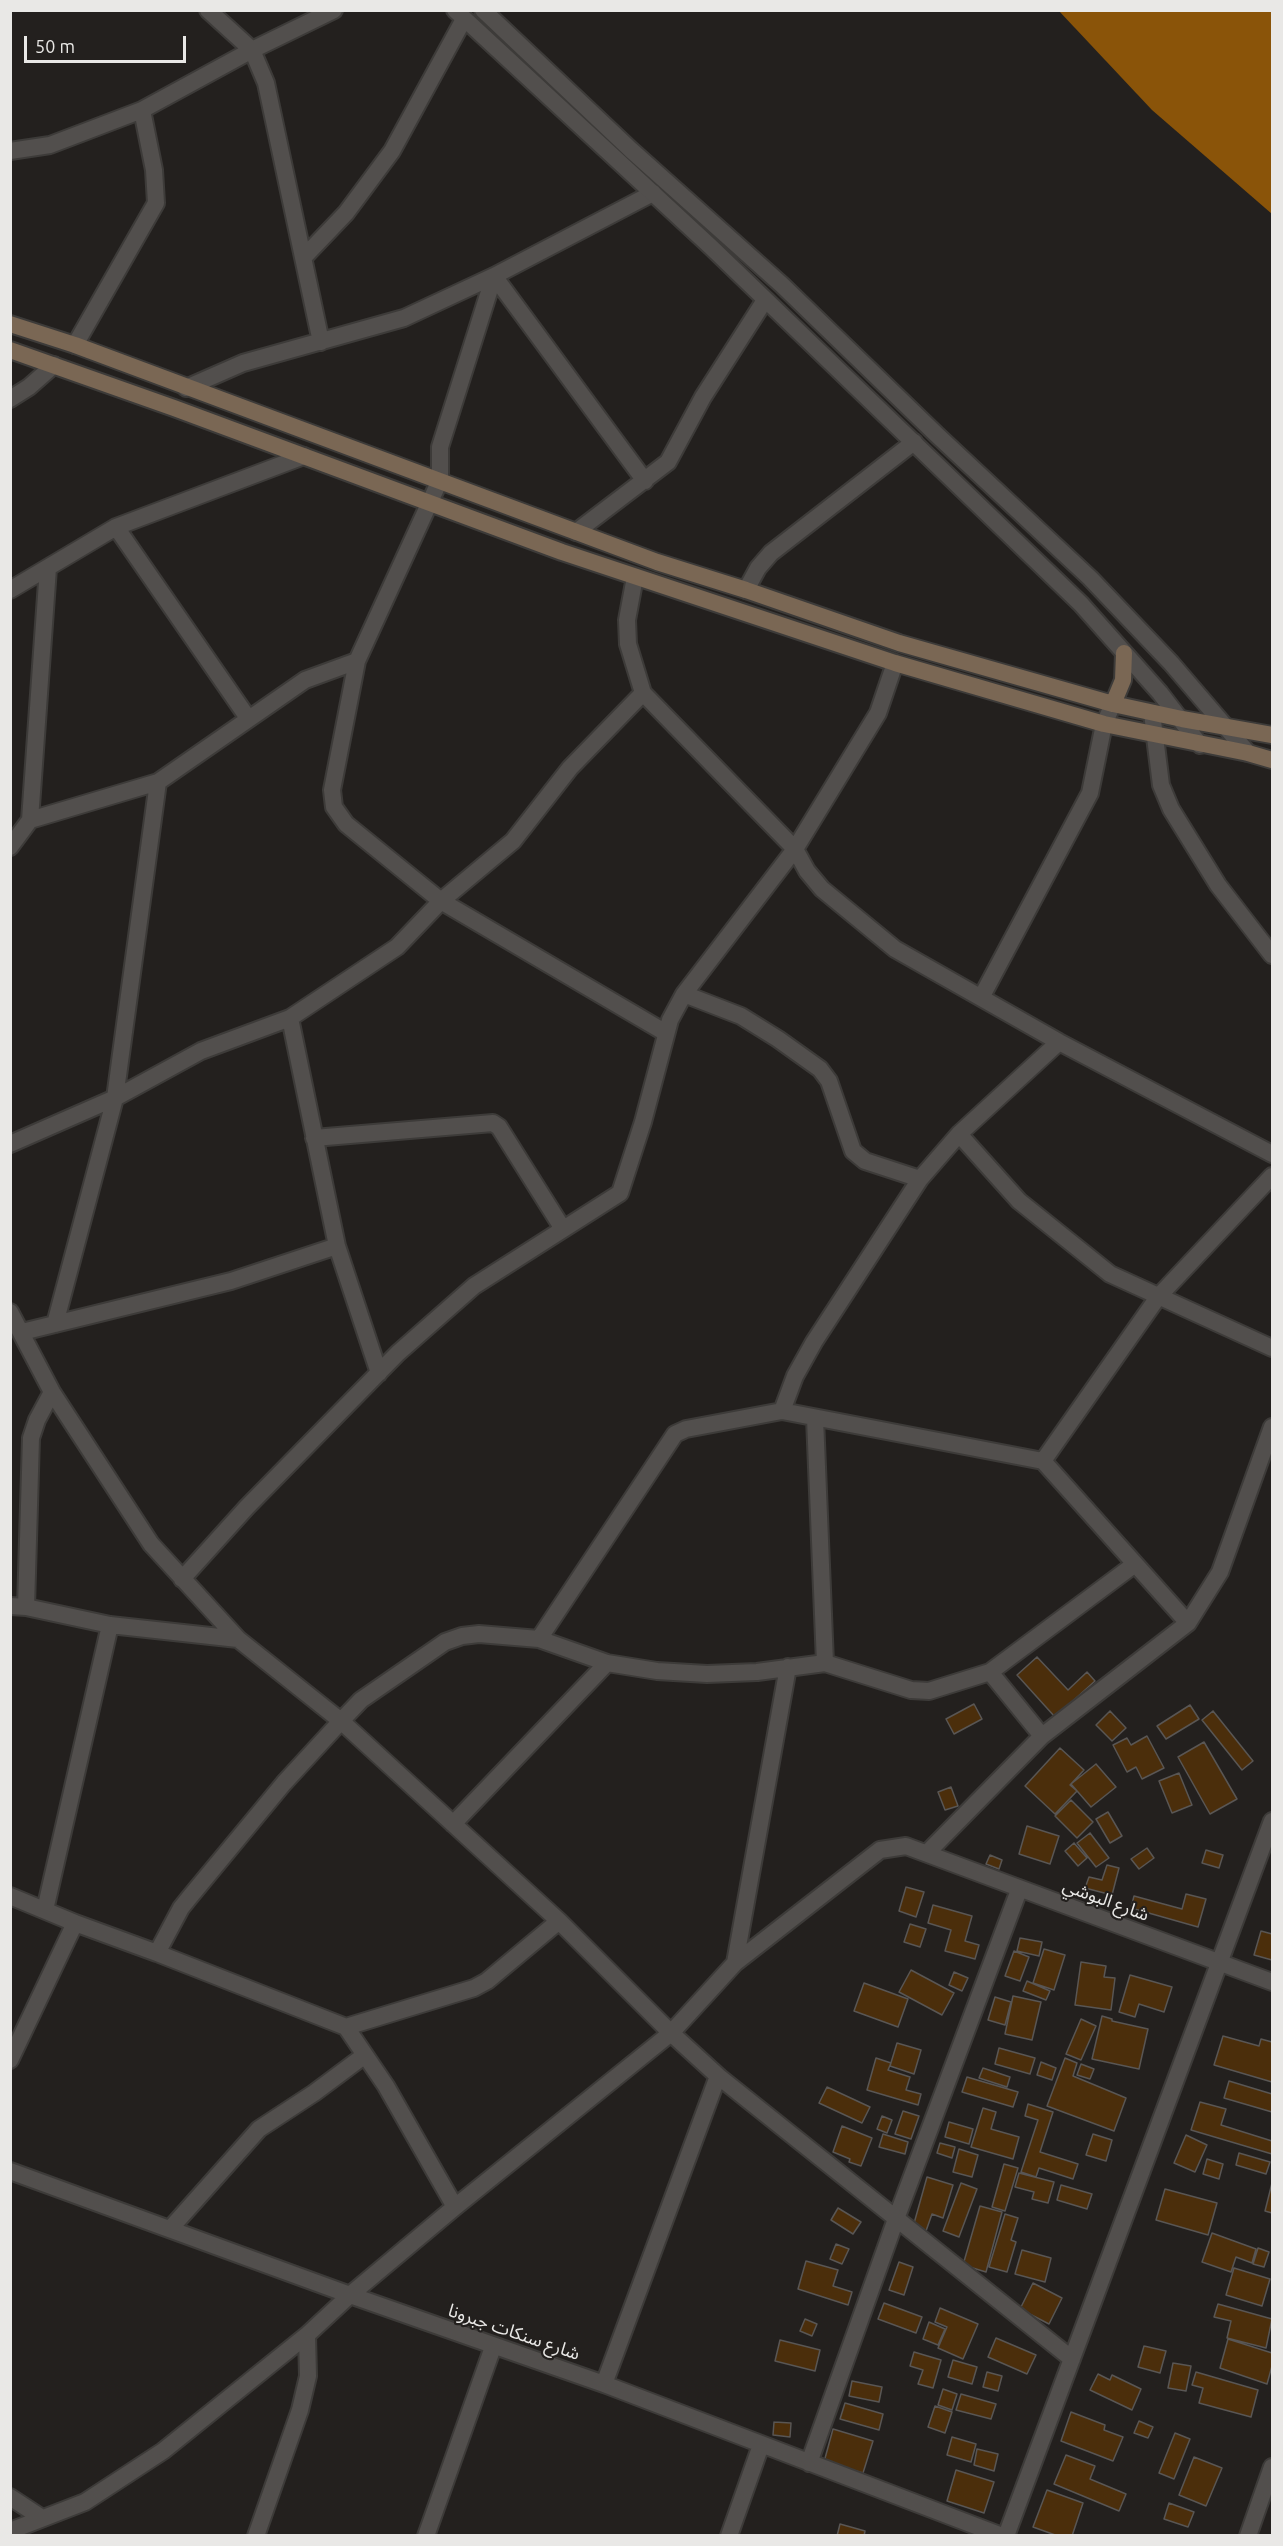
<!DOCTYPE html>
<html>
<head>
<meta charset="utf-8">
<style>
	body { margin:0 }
	#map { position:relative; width:1283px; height:2546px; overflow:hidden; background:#23201e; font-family:Ubuntu,sans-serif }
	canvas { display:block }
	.frame { position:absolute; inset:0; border:12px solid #e9e8e6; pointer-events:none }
	.scale { position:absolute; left:24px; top:36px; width:162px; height:27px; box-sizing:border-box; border:3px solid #e9e8e6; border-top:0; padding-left:8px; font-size:18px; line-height:21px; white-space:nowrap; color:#e9e8e6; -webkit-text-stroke:4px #23201e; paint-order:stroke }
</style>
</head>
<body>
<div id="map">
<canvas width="1283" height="2546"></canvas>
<div class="frame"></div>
<div class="scale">50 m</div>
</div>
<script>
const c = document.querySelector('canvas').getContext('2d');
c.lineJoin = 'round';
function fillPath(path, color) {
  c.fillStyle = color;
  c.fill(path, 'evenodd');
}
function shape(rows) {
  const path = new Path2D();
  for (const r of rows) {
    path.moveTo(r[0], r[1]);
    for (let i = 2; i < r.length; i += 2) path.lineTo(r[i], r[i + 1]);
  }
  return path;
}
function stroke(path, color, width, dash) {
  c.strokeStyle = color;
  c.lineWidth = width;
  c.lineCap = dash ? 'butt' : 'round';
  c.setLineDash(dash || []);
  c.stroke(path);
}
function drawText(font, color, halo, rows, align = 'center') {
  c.font = font + ' Ubuntu,"Noto Sans Arabic",sans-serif';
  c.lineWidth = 4.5;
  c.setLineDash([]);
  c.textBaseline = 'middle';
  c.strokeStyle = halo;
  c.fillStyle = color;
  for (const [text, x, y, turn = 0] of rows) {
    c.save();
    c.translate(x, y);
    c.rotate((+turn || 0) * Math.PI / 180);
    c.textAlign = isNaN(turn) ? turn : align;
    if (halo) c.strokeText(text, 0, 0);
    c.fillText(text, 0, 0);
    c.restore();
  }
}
fillPath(shape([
	[1059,11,1272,11,1272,214,1152,110]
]), '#8a5409');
const building = shape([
	[1037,1657,1068,1690,1087,1672,1095,1681,1055,1717,1017,1675,1037,1657],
	[974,1704,982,1719,954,1734,946,1719,974,1704],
	[1190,1705,1199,1719,1166,1739,1157,1726,1190,1705],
	[1110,1711,1126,1728,1112,1741,1096,1725,1110,1711],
	[1213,1711,1253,1761,1242,1770,1202,1720,1213,1711],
	[1147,1736,1164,1768,1142,1779,1136,1767,1127,1772,1113,1745,1127,1738,1131,1745,1147,1736],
	[1204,1742,1237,1799,1210,1814,1178,1757,1204,1742],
	[1060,1748,1084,1770,1070,1785,1077,1791,1055,1814,1025,1786,1060,1748],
	[1096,1764,1116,1787,1091,1807,1071,1784,1096,1764],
	[1179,1773,1192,1805,1172,1813,1159,1781,1179,1773],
	[951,1787,958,1806,945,1810,938,1792,951,1787],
	[1071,1800,1093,1822,1077,1838,1055,1816,1071,1800],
	[1108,1812,1122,1836,1110,1843,1096,1819,1108,1812],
	[1027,1826,1059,1836,1050,1864,1019,1854,1027,1826],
	[1090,1833,1109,1858,1096,1867,1077,1843,1090,1833],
	[1074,1843,1087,1858,1078,1866,1065,1851,1074,1843],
	[1147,1848,1154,1858,1139,1869,1131,1859,1147,1848],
	[1206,1850,1223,1855,1219,1868,1202,1863,1206,1850],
	[990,1855,1002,1860,999,1869,986,1864,990,1855],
	[1107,1865,1119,1868,1112,1895,1085,1888,1089,1877,1102,1880,1107,1865],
	[906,1887,924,1892,916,1917,899,1911,906,1887],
	[1186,1894,1206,1899,1198,1927,1131,1908,1134,1896,1182,1909,1186,1894],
	[933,1905,972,1916,965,1941,979,1945,975,1959,945,1951,951,1930,928,1923,933,1905],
	[910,1924,926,1929,920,1947,904,1942,910,1924],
	[1261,1931,1272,1934,1272,1960,1254,1955,1261,1931],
	[1020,1938,1042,1942,1039,1956,1017,1951,1020,1938],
	[1044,1949,1065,1955,1054,1990,1033,1983,1044,1949],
	[1014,1951,1029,1957,1020,1981,1005,1976,1014,1951],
	[1081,1962,1106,1966,1104,1977,1115,1978,1111,2010,1075,2005,1081,1962],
	[911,1970,954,1993,942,2015,899,1992,911,1970],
	[954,1972,968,1978,962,1991,949,1985,954,1972],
	[1130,1975,1172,1987,1164,2012,1139,2004,1135,2017,1119,2012,1130,1975],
	[1027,1981,1050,1991,1046,2000,1023,1991,1027,1981],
	[864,1983,908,1999,898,2027,854,2011,864,1983],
	[1013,1996,1041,2002,1032,2040,1005,2034,1013,1996],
	[995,1997,1011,2002,1005,2025,988,2020,995,1997],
	[1102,2016,1112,2019,1112,2021,1148,2029,1139,2069,1092,2059,1102,2016],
	[1081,2019,1096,2026,1081,2060,1066,2054,1081,2019],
	[1223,2036,1259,2046,1261,2039,1272,2042,1272,2082,1214,2065,1223,2036],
	[897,2043,921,2050,914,2074,890,2066,897,2043],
	[999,2048,1035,2058,1030,2074,995,2064,999,2048],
	[876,2058,891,2063,888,2070,910,2077,906,2090,921,2094,918,2105,867,2090,876,2058],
	[1065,2058,1077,2063,1073,2076,1126,2098,1114,2131,1047,2106,1065,2058],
	[1041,2062,1056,2068,1052,2080,1037,2075,1041,2062],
	[1081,2064,1094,2069,1090,2079,1077,2075,1081,2064],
	[983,2068,1010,2077,1007,2087,979,2078,983,2068],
	[967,2077,1018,2092,1013,2107,962,2092,967,2077],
	[1229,2081,1272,2094,1272,2112,1224,2098,1229,2081],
	[827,2087,870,2107,862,2123,819,2103,827,2087],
	[1200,2102,1226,2109,1221,2125,1272,2141,1272,2154,1191,2130,1200,2102],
	[1028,2104,1053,2112,1040,2152,1078,2164,1073,2179,1039,2168,1036,2177,1021,2172,1038,2120,1025,2116,1028,2104],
	[983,2108,996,2112,991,2129,1019,2137,1013,2159,971,2147,983,2108],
	[903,2111,919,2116,911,2139,895,2134,903,2111],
	[882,2116,892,2120,887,2133,877,2129,882,2116],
	[949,2122,973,2129,969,2144,945,2137,949,2122],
	[842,2126,872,2138,861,2166,849,2162,850,2159,833,2152,842,2126],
	[883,2134,908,2142,905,2154,879,2147,883,2134],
	[1093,2134,1112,2140,1106,2161,1086,2155,1093,2134],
	[1186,2135,1207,2145,1195,2172,1174,2163,1186,2135],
	[940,2143,955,2147,952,2158,937,2153,940,2143],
	[959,2149,978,2155,972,2177,953,2172,959,2149],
	[1239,2153,1270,2162,1266,2174,1236,2165,1239,2153],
	[1207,2159,1223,2164,1219,2179,1203,2174,1207,2159],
	[1004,2164,1018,2168,1005,2211,992,2207,1004,2164],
	[1019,2173,1054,2182,1048,2203,1032,2199,1034,2192,1015,2187,1019,2173],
	[927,2177,953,2185,943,2218,932,2214,926,2231,913,2227,927,2177],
	[961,2183,977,2189,959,2237,943,2231,961,2183],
	[1272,2183,1272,2213,1265,2211,1272,2183],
	[1061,2185,1092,2194,1087,2209,1057,2200,1061,2185],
	[1165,2189,1217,2203,1208,2235,1156,2220,1165,2189],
	[980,2206,1002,2212,986,2272,963,2265,980,2206],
	[838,2208,861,2222,853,2234,831,2220,838,2208],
	[1005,2214,1018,2218,1011,2240,1016,2242,1007,2272,989,2267,1005,2214],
	[1212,2233,1256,2249,1252,2263,1236,2257,1231,2272,1202,2262,1212,2233],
	[836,2244,849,2249,842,2264,830,2259,836,2244],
	[1258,2248,1269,2252,1264,2267,1253,2264,1258,2248],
	[1022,2250,1051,2258,1045,2282,1015,2274,1022,2250],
	[806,2261,838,2270,833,2286,852,2292,848,2305,798,2289,806,2261],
	[899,2262,913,2267,904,2295,889,2290,899,2262],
	[1234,2268,1270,2279,1262,2306,1226,2295,1234,2268],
	[1033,2283,1062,2298,1049,2324,1020,2309,1033,2283],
	[884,2303,922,2317,916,2333,878,2319,884,2303],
	[1218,2304,1272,2319,1266,2348,1227,2338,1231,2321,1214,2317,1218,2304],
	[940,2308,978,2324,963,2359,938,2348,947,2327,935,2322,940,2308],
	[805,2319,817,2324,812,2336,800,2331,805,2319],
	[929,2322,945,2329,938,2345,923,2339,929,2322],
	[996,2338,1036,2355,1027,2374,988,2357,996,2338],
	[1228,2339,1272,2353,1272,2366,1267,2384,1220,2368,1228,2339],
	[780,2340,820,2350,815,2371,775,2361,780,2340],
	[1144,2346,1166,2351,1160,2373,1138,2367,1144,2346],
	[914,2352,941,2360,933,2388,918,2384,923,2370,910,2366,914,2352],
	[953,2360,977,2367,972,2384,948,2377,953,2360],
	[1173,2363,1191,2366,1186,2391,1168,2388,1173,2363],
	[987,2372,1002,2376,998,2391,983,2387,987,2372],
	[1196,2372,1258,2390,1251,2417,1199,2403,1203,2388,1192,2385,1196,2372],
	[1098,2374,1110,2380,1112,2375,1141,2389,1132,2410,1090,2390,1098,2374],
	[852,2381,882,2387,879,2402,849,2396,852,2381],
	[943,2389,957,2394,952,2410,938,2405,943,2389],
	[961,2394,996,2404,991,2419,956,2410,961,2394],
	[845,2403,883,2414,879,2430,840,2419,845,2403],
	[935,2406,952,2412,945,2433,928,2427,935,2406],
	[1071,2412,1105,2425,1104,2430,1123,2437,1113,2461,1061,2441,1071,2412],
	[1139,2421,1153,2427,1148,2438,1134,2433,1139,2421],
	[774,2422,791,2423,790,2437,773,2435,774,2422],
	[833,2429,873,2441,863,2473,824,2462,833,2429],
	[1175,2433,1190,2439,1174,2479,1159,2473,1175,2433],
	[952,2437,976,2444,971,2462,947,2455,952,2437],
	[977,2449,998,2454,994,2471,974,2465,977,2449],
	[1066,2455,1095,2466,1090,2479,1126,2494,1119,2511,1054,2484,1066,2455],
	[1194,2457,1222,2468,1206,2506,1179,2495,1194,2457],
	[956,2470,994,2482,984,2513,947,2501,956,2470],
	[1047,2490,1083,2503,1072,2536,1058,2536,1033,2527,1047,2490],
	[1169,2503,1194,2512,1188,2527,1164,2519,1169,2503],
	[840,2524,865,2531,864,2536,837,2536,840,2524]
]);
fillPath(building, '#4b2e0b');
stroke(building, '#595654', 1.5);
const minor = shape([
	[208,10,252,50,266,83,321,342],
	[10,151,50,145,142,110,252,50,334,10],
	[304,257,346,213,392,151,464,19],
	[494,276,440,447,440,480,357,661,332,790,334,807,346,824,441,901,666,1033],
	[494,276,645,481],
	[75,345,156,203,154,170,142,110],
	[186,388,243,363,404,318,494,276,653,193],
	[10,399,29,387,54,365],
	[116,527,248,718],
	[576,532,668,462,703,397,765,300],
	[635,577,627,620,628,644,643,693,795,849,807,871,822,889,895,949,1059,1042,1272,1154],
	[10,590,116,527,304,456],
	[746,590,758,568,771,553,914,442],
	[1152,713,1161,785,1171,809,1218,885,1272,955],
	[30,820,158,782,305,680,357,661],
	[10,847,30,820,48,568],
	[684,994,741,1016,778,1039,820,1069,829,1081,853,1151,865,1161,920,1179],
	[982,996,1090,793,1104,724,1113,704],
	[290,1018,337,1246,379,1373],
	[959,1134,1019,1201,1110,1274,1272,1348],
	[314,1138,493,1123,499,1127,563,1229],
	[10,1144,115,1098,201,1051,290,1018,397,947,441,901,513,841,570,768,643,693],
	[10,1312,52,1392,151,1544,238,1639,341,1721,559,1921,671,2033,718,2076,1072,2359],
	[55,1324,115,1098,158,782],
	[22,1332,231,1281,337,1246],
	[782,1411,795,1376,814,1342,920,1179,959,1134,1059,1042],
	[815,1418,825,1663],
	[1043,1461,1158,1297,1272,1176],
	[182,1579,247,1507,398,1353,474,1286,620,1193,643,1122,670,1020,684,994,795,849,878,713,895,663],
	[10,1606,26,1607,110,1625,238,1639],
	[26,1607,31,1438,37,1420,52,1392],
	[539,1639,675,1434,686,1429,782,1411,1043,1461,1188,1623],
	[990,1672,1135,1564],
	[453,1824,607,1663],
	[927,1853,1042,1736],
	[10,1896,75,1923,157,1953,346,2027,474,1988,487,1981,559,1921],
	[45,1910,110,1625],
	[157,1953,181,1908,189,1898,284,1783,341,1721,361,1700,445,1642,462,1636,479,1634,539,1639,607,1663,657,1671,707,1674,757,1672,825,1663,911,1690,929,1691,990,1672,1042,1736,1188,1623,1220,1572,1272,1427],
	[735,1963,788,1667],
	[346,2027,386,2086,455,2207],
	[10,2060,75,1923],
	[10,2171,350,2295,604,2384,1002,2536],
	[170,2229,259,2129,314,2093,365,2055],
	[604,2384,718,2076],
	[809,2463,896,2219,1019,1890],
	[10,2497,42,2518],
	[10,2531,85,2502,163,2451,307,2335,350,2295,455,2207,671,2033,735,1963,880,1850,906,1846,1272,1982],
	[256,2536,300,2410,308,2376,307,2335],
	[426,2536,493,2347],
	[729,2536,761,2445],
	[1006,2536,1272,1821],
	[1248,2536,1272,2467]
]);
const tertiary = shape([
	[455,10,711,247,1081,604,1160,693,1200,745],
	[483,10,631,150,782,285,937,435,1090,578,1171,663,1248,753]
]);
const secondary = shape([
	[10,324,75,345,657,562,746,590,899,643,1113,704,1182,719,1272,735],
	[10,350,174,408,562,552,895,663,1104,724,1248,753,1272,760],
	[1113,704,1123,680,1124,653]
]);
stroke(minor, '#3d3b39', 20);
stroke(tertiary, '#3d3b39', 20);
stroke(secondary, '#3d3b39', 20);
stroke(minor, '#524f4d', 16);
stroke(tertiary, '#524f4d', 16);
stroke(secondary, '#7a6754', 16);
drawText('18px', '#e9e8e6', '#23201e', [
	["شارع البوشي",1106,1900,20],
	["شارع سنكات جبرونا",514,2332,19]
]);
</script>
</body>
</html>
